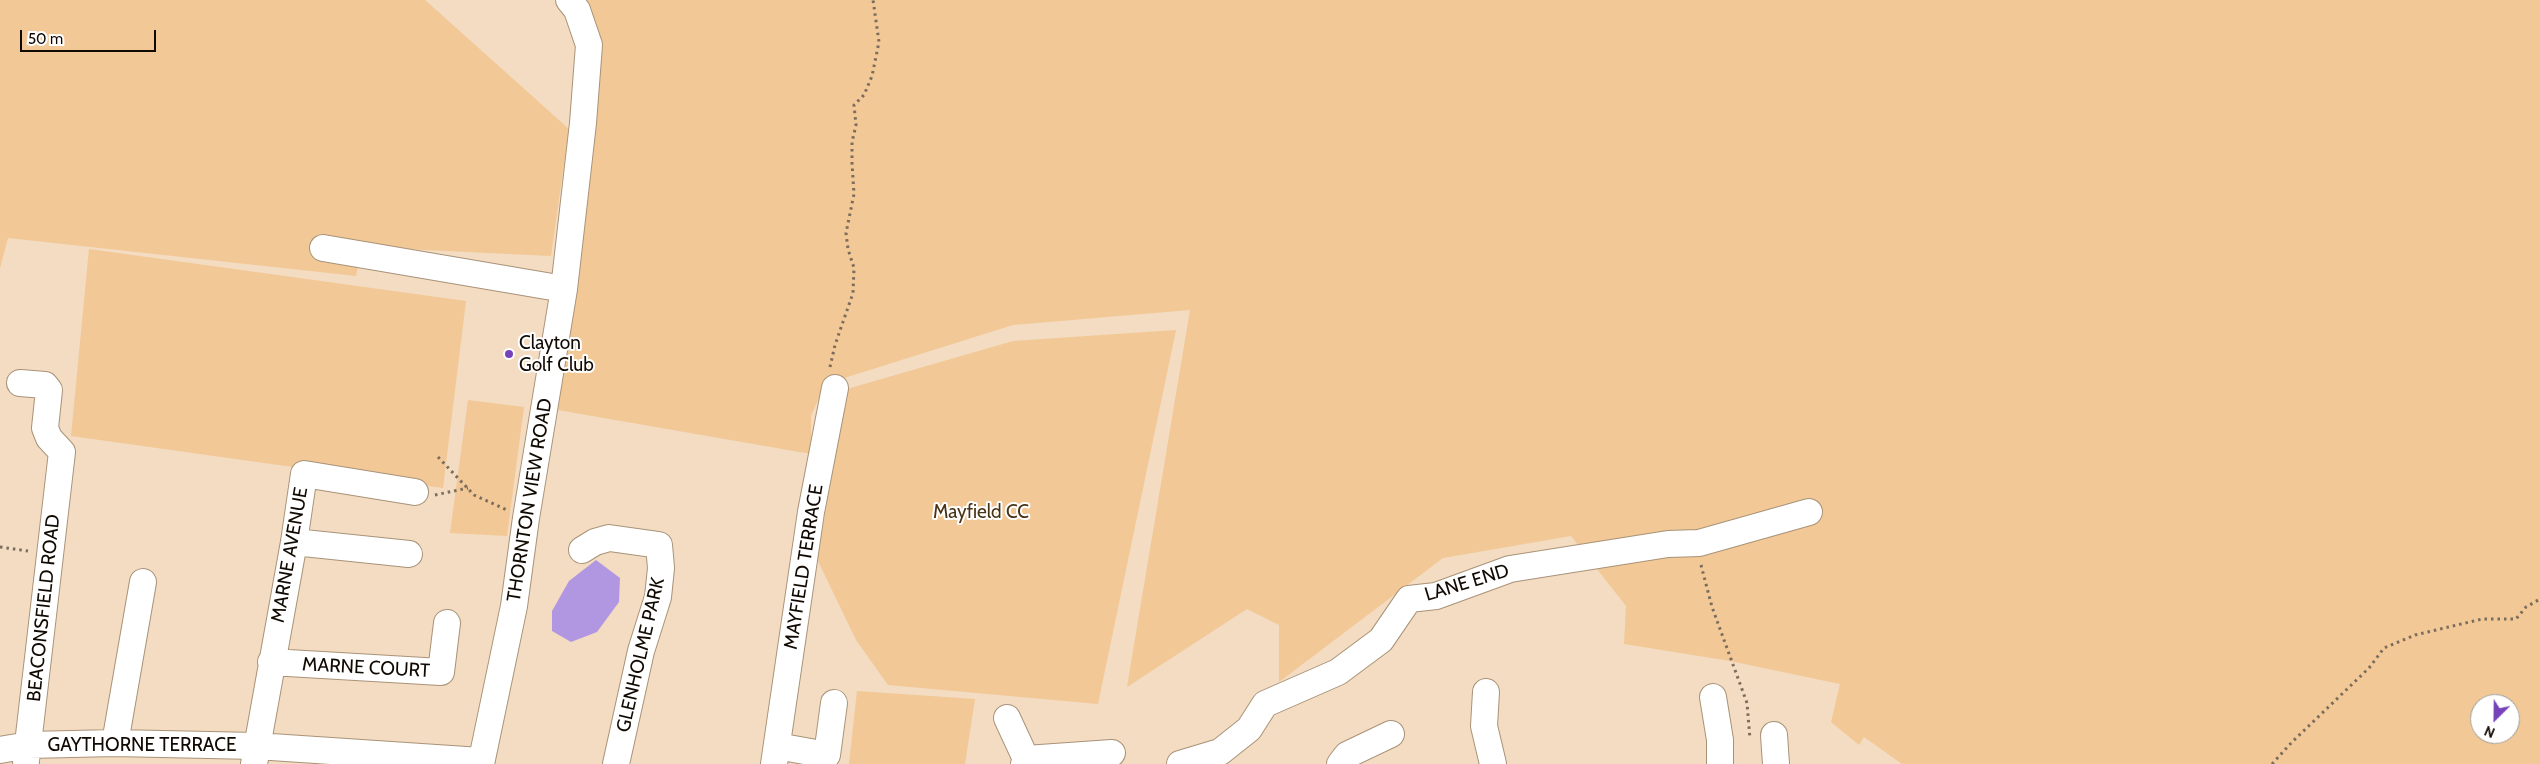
<!DOCTYPE html>
<html>
<head>
<meta charset="utf-8">
<style>
	body { margin:0 }
	#map { position:relative; width:2540px; height:764px; overflow:hidden; background:#f3dcc1; font-family:Cabin,sans-serif }
	canvas { display:block }
	.north { position:absolute; left:2470px; top:694px; width:50px; height:50px; box-sizing:border-box; background:#fff; border:1px solid #a09d9a; border-radius:50%; rotate:203deg; font-size:14px; font-weight:700; line-height:20px; text-align:center; color:#110a03 }
	.north::after { content:''; display:block; margin:auto; width:18px; height:22px; background:#7542b9; clip-path:polygon(50% 0,100% 100%,50% 72%,0 100%) }
	.scale { position:absolute; left:20px; top:30px; width:136px; height:22px; box-sizing:border-box; border:2px solid #110a03; border-top:0; padding-left:6px; font-size:15px; line-height:18px; white-space:nowrap; color:#110a03; -webkit-text-stroke:4px #fff; paint-order:stroke }
</style>
</head>
<body>
<div id="map">
<canvas width="2540" height="764"></canvas>
<div class="north">N</div>
<div class="scale">50 m</div>
</div>
<script>
const c = document.querySelector('canvas').getContext('2d');
c.lineJoin = 'round';
function fillPath(path, color) {
  c.fillStyle = color;
  c.fill(path, 'evenodd');
}
function shape(rows) {
  const path = new Path2D();
  for (const r of rows) {
    path.moveTo(r[0], r[1]);
    for (let i = 2; i < r.length; i += 2) path.lineTo(r[i], r[i + 1]);
  }
  return path;
}
function stroke(path, color, width, dash) {
  c.strokeStyle = color;
  c.lineWidth = width;
  c.lineCap = dash ? 'butt' : 'round';
  c.setLineDash(dash || []);
  c.stroke(path);
}
function drawText(font, color, halo, rows, align = 'center') {
  c.font = font + ' Cabin,sans-serif';
  c.lineWidth = 4;
  c.setLineDash([]);
  c.textBaseline = 'middle';
  c.strokeStyle = halo;
  c.fillStyle = color;
  for (const [text, x, y, turn = 0] of rows) {
    c.save();
    c.translate(x, y);
    c.rotate((+turn || 0) * Math.PI / 180);
    c.textAlign = isNaN(turn) ? turn : align;
    if (halo) c.strokeText(text, 0, 0);
    c.fillText(text, 0, 0);
    c.restore();
  }
}
fillPath(shape([
	[0,0,425,0,569,129,551,256,362,247,356,276,8,238,0,268],
	[571,0,2540,0,2540,764,1902,764,1864,737,1859,745,1831,722,1840,684,1730,661,1624,644,1626,606,1571,536,1443,558,1279,682,1279,625,1247,609,1127,687,1190,310,1013,325,825,384,811,416,811,454,552,409,590,136],
	[2480,704,2510,704,2510,734,2480,734],
	[89,249,466,301,443,488,71,436],
	[1176,330,1098,704,888,685,856,640,817,559,847,389,1013,341],
	[468,400,524,407,507,536,450,533],
	[857,691,975,699,965,764,849,764]
]), '#f1c896');
fillPath(shape([
	[596,560,620,578,619,602,597,632,571,642,552,631,552,611,569,581]
]), '#b197e2');
const minor = shape([
	[323,248,564,289],
	[20,383,45,385,49,390,45,428,49,438,62,452,26,761],
	[294,542,409,554],
	[582,550,595,542,609,538,659,545,661,568,658,597,641,651,616,764],
	[271,662,441,672,447,623],
	[1486,692,1484,726,1493,764],
	[1713,697,1720,740,1720,764],
	[1007,718,1026,759],
	[1774,735,1776,764],
	[115,743,143,582],
	[777,746,827,755,834,703],
	[0,750,29,745,115,743,256,746,481,761],
	[254,764,294,542,304,474,415,492],
	[481,764,514,606,526,518,564,289,583,123,589,45,577,10,569,0],
	[774,764,811,512,835,388],
	[1024,764,1026,759,1112,753],
	[1180,764,1220,752,1249,729,1265,704,1338,672,1381,640,1409,599,1436,596,1510,569,1668,544,1699,543,1809,512],
	[1340,764,1347,755,1391,734]
]);
stroke(minor, '#a89379', 28);
stroke(shape([
	[830,367,835,345,853,293,854,268,848,249,846,233,854,194,852,163,852,142,856,125,854,105,864,95,872,76,879,42,873,0],
	[438,457,474,495,507,510],
	[435,495,468,488],
	[0,547,28,551],
	[1701,565,1712,607,1747,703,1750,739],
	[2272,764,2292,742,2369,668,2384,648,2415,635,2482,619,2516,619,2526,607,2540,599]
]), '#7b6c5c', 3, [2.5, 4]);
stroke(minor, '#fff', 26);
for (const [x, y, r, color] of [
	[509,354,5,"#7542b9"]
]) {
  const dot = new Path2D();
  dot.arc(x, y, r, 0, 2 * Math.PI);
  c.fillStyle = color;
  c.fill(dot);
  stroke(dot, '#fff', 2);
}
drawText('19px', '#110a03', '#fff', [
	["Clayton",519,343],
	["Golf Club",519,365]
], 'left');
drawText('19px', '#110a03', '#fff', [
	["THORNTON VIEW ROAD",530,500,-81],
	["MARNE AVENUE",290,555,-80],
	["MAYFIELD TERRACE",804,567,-81],
	["LANE END",1467,583,-17],
	["BEACONSFIELD ROAD",44,608,-84],
	["GLENHOLME PARK",641,655,-77],
	["MARNE COURT",366,668,3],
	["GAYTHORNE TERRACE",142,745]
]);
drawText('19px', '#4a3315', '#fff', [
	["Mayfield CC",981,512]
]);
</script>
</body>
</html>
